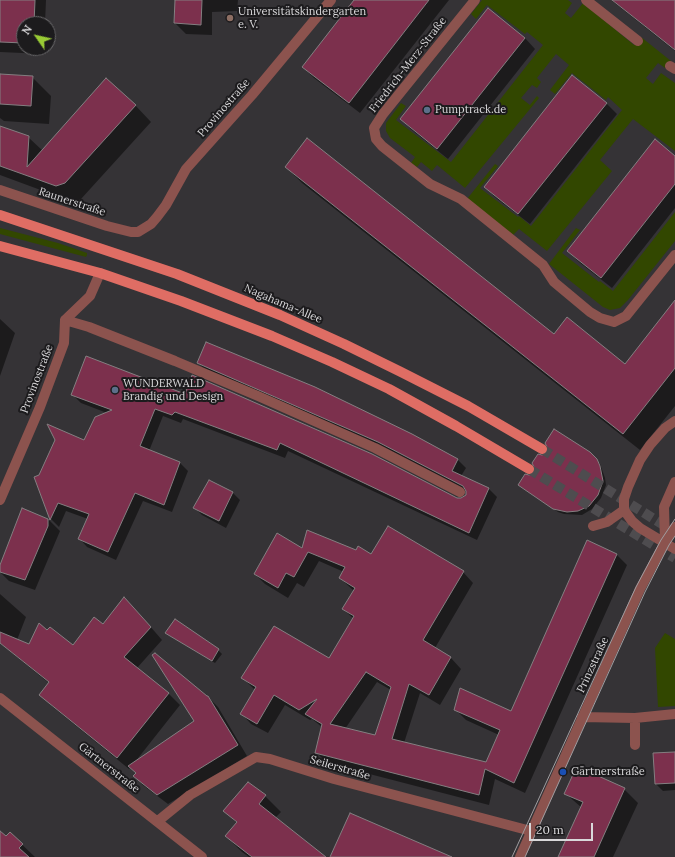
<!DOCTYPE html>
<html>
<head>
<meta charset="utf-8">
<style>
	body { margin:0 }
	#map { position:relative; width:675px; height:857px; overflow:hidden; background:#353336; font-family:Lora,serif }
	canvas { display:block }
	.north { position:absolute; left:16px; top:16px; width:40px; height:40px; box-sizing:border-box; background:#1c1b1d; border:1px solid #686769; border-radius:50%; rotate:304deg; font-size:11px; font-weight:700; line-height:16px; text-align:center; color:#d9d8da }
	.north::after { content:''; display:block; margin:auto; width:14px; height:18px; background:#99cb35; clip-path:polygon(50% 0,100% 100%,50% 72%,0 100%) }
	.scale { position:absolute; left:529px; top:823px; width:64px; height:18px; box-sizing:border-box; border:2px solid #d9d8da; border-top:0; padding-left:5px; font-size:12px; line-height:14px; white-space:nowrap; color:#d9d8da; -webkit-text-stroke:3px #1c1b1d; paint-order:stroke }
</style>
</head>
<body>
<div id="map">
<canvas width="675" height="857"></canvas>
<div class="north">N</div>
<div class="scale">20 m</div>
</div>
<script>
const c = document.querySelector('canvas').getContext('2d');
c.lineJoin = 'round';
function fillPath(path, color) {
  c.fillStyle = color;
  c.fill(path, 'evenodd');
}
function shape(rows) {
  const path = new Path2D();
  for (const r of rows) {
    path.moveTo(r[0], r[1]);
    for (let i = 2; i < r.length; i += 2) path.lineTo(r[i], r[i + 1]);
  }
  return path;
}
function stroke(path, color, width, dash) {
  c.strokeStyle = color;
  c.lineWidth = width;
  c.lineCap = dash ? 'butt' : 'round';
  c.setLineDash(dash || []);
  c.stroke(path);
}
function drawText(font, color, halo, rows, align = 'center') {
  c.font = font + ' Lora,serif';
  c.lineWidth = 4;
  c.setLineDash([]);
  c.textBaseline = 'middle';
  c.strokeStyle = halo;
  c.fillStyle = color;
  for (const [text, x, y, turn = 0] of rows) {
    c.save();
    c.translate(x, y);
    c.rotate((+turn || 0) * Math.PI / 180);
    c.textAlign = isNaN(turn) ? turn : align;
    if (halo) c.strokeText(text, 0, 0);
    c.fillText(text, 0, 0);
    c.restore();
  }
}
fillPath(shape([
	[482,0,568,0,572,3,565,13,571,18,583,3,634,45,641,37,671,61,665,68,658,63,646,78,653,84,661,73,675,83,675,151,633,119,600,160,612,171,547,251,519,229,513,235,467,199,495,164,498,166,480,188,518,217,519,216,531,226,622,110,608,97,606,100,572,73,555,94,550,90,569,65,556,54,537,78,541,82,537,88,532,85,521,98,530,105,537,96,539,98,465,188,437,165,432,171,421,162,417,167,411,163,415,157,390,138,386,131,386,123,401,103,406,106,396,120,451,162,543,45,527,32,525,34,487,5,476,19,471,14],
	[675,212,675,241,628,300,620,308,610,310,603,307,549,264,576,228,580,230,562,253,599,282,600,281,613,291],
	[0,228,58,243,87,253,87,255,86,257,0,234],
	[665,633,675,639,675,706,658,707,655,648]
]), '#324700');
fillPath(shape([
	[0,0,46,0,45,24,24,24,24,48,44,48,44,54,0,52],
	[176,0,238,0,237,11,212,12,212,35,186,34,175,23],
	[356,0,449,0,360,113,314,78,303,67],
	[611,0,675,0,675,51],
	[525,38,535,49,448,159,412,130,401,119],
	[0,75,32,77,51,96,49,124,4,121,0,118],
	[606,103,617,114,530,224,496,198,485,187],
	[135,105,151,122,81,199,73,202,0,175,0,128,28,137,43,151],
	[675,157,675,208,612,288,579,262,568,251],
	[286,167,554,335,625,365,675,302,675,406,640,450,302,183],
	[0,319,15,333,0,376],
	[87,358,457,499,461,499,466,496,467,492,387,450,207,371,198,363,412,435,458,460,466,468,461,476,489,489,497,497,477,540,288,451,285,458,183,419,181,423,163,416,149,451,180,463,188,471,172,512,143,501,116,560,87,547,79,538,88,519,66,511,59,527,51,519,35,477,40,476,85,441,107,413,81,403,72,394],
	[589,453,600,464,605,478,606,485,601,498,592,509,582,515,564,514,558,512,519,485,529,477],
	[209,481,233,493,240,500,226,528,202,515,195,508],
	[22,510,50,521,60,531,35,590,9,581,0,572,0,568],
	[588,541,617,555,627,565,525,793,495,779,489,805,327,763,316,752,322,727,312,719,310,720,285,705,268,733,251,724,241,713,255,690,243,678,329,660,354,619,343,609,354,591,340,578,344,572,319,561,304,587,297,583,288,598,265,584,255,574,302,549,356,552,372,556,463,572,473,583,435,648,451,658,461,669,440,705,420,693,404,743,487,763,499,735,466,720,455,709,511,712],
	[377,682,391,690,376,736,345,729],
	[0,594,26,617,17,640,29,646,73,647,103,626,136,610,162,640,137,668,168,693,180,705,135,762,195,721,206,697,208,697,218,707,247,756,168,804,144,786,134,776,136,773,130,768,129,769,53,707,41,695,50,684,0,643],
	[166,633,218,650,222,654,215,663,170,636],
	[675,753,675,790,663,791,656,784],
	[248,783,265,796,281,812,275,818,325,857,249,857,242,852,226,836,237,823,225,811],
	[624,789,638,803,613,857,559,857,582,808,565,793],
	[0,833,6,839,10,833,35,857,0,857]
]), '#0007');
const building = shape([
	[0,0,35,0,34,24,24,24,24,43,0,42,0,0],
	[175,0,202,0,201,25,174,23,175,0],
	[354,0,429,0,349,103,302,67,354,0],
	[612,0,675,0,675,50,655,34,612,0],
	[488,8,525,38,437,149,400,119,488,8],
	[0,74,33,76,31,106,0,104,0,74],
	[572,75,607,103,518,214,484,187,572,75],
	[106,78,136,105,65,183,56,186,0,166,0,126,29,136,27,167,106,78],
	[307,138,554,334,567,317,625,364,675,300,675,368,623,434,285,167,307,138],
	[655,139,675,156,675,184,601,278,567,251,655,139],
	[206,342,315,387,412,434,458,459,452,471,489,488,469,533,280,443,277,450,175,412,172,415,155,409,140,446,180,462,164,505,135,493,108,552,78,539,89,514,58,503,50,520,34,477,39,475,55,440,47,424,84,440,95,417,112,410,71,395,86,356,185,394,192,375,372,454,457,498,461,498,466,495,466,491,463,486,378,442,197,363,206,342],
	[554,429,590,452,597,459,600,466,603,481,598,495,589,506,578,511,567,512,553,509,518,485,525,474,529,475,534,473,535,469,532,463,538,454,542,455,547,453,548,449,545,443,554,429],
	[209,480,233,492,219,521,193,508,209,480],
	[22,508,48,519,48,526,25,580,0,572,0,565,22,508],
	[388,526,464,571,423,640,451,657,429,695,409,684,392,739,486,762,500,730,454,710,460,688,511,711,587,540,617,554,514,783,485,769,479,795,315,753,322,724,305,714,317,699,299,710,274,695,257,724,240,714,256,687,241,678,274,626,329,658,354,616,342,609,355,588,339,578,345,567,308,552,294,577,286,573,278,588,254,574,277,533,302,548,307,530,356,550,358,546,371,554,388,526],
	[366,672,391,687,375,735,330,724,366,672],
	[124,597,151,627,124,657,169,693,117,758,39,695,49,682,0,643,0,632,29,644,39,623,47,630,50,627,73,645,94,617,103,624,124,597],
	[175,619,219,649,212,661,165,633,175,619],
	[155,653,207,696,208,696,238,745,157,795,133,776,136,773,128,766,194,721,152,655,155,653],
	[675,752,675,783,655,784,653,753,675,752],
	[576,768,595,776,596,775,625,788,594,857,558,857,583,802,564,794,576,768],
	[248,782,266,795,259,804,326,857,252,857,225,836,237,822,223,811,248,782],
	[350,813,452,857,330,857,350,813],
	[0,831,6,836,10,832,23,844,19,848,29,857,0,857,0,831]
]);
fillPath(building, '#7c304d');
stroke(building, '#847f81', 1);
stroke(shape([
	[542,449,670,529],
	[529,469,675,558]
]), '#4e4c4f', 10, [10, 5]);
stroke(shape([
	[475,0,383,114,374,128,376,139,382,146,430,184,461,199,543,265,554,282,590,312,600,318,614,322,626,316,675,255],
	[586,0,638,41],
	[670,66,675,69],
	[0,190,107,226,131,232,138,232,151,224,157,217,166,205,186,169,252,95,331,0],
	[65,320,89,327,175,361,258,396,375,448,460,492],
	[675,421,665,428,650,445,640,460,628,487,624,499,624,510,632,521,640,528,675,549],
	[0,500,40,407,64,343,65,320,90,296,100,273],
	[593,526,607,522,624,510],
	[665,542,675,527],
	[0,698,202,857],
	[582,717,635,718,675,714],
	[635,718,635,745],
	[158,821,190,795,256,757,270,759,334,779,531,831],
	[520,857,640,589,665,542,664,507,675,482]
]), '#8c534e', 10);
stroke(shape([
	[0,215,177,274,280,315,344,344,401,372,468,406,542,449],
	[0,246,100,273,181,301,272,336,332,362,389,389,456,426,529,469]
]), '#df6d64', 10);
stroke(shape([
	[512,857,636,587,661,540,675,519],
	[525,857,645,592,669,545,675,536]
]), '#a09ea1', 1);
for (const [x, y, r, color] of [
	[230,18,4,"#8d6e63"],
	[427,110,4,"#5c6f8a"],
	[115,390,4,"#5c6f8a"],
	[563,772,4,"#1a4fb4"]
]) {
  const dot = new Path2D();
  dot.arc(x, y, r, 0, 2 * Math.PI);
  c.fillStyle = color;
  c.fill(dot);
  stroke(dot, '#1c1b1d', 1.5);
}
drawText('11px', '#d9d8da', '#1c1b1d', [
	["Universitätskindergarten",238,12],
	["e. V.",238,25],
	["Pumptrack.de",435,110],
	["WUNDERWALD",123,384],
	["Brandig und Design",123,397],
	["Gärtnerstraße",571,772]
], 'left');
drawText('11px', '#d9d8da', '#1c1b1d', [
	["Friedrich-Merz-Straße",408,65,-52],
	["Provinostraße",224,108,-49],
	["Raunerstraße",72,202,18],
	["Nagahama-Allee",283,304,23],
	["Provinostraße",37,379,-69],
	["Prinzstraße",593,665,-65],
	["Gärtnerstraße",109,768,38],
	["Seilerstraße",340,768,16]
]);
</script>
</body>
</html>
